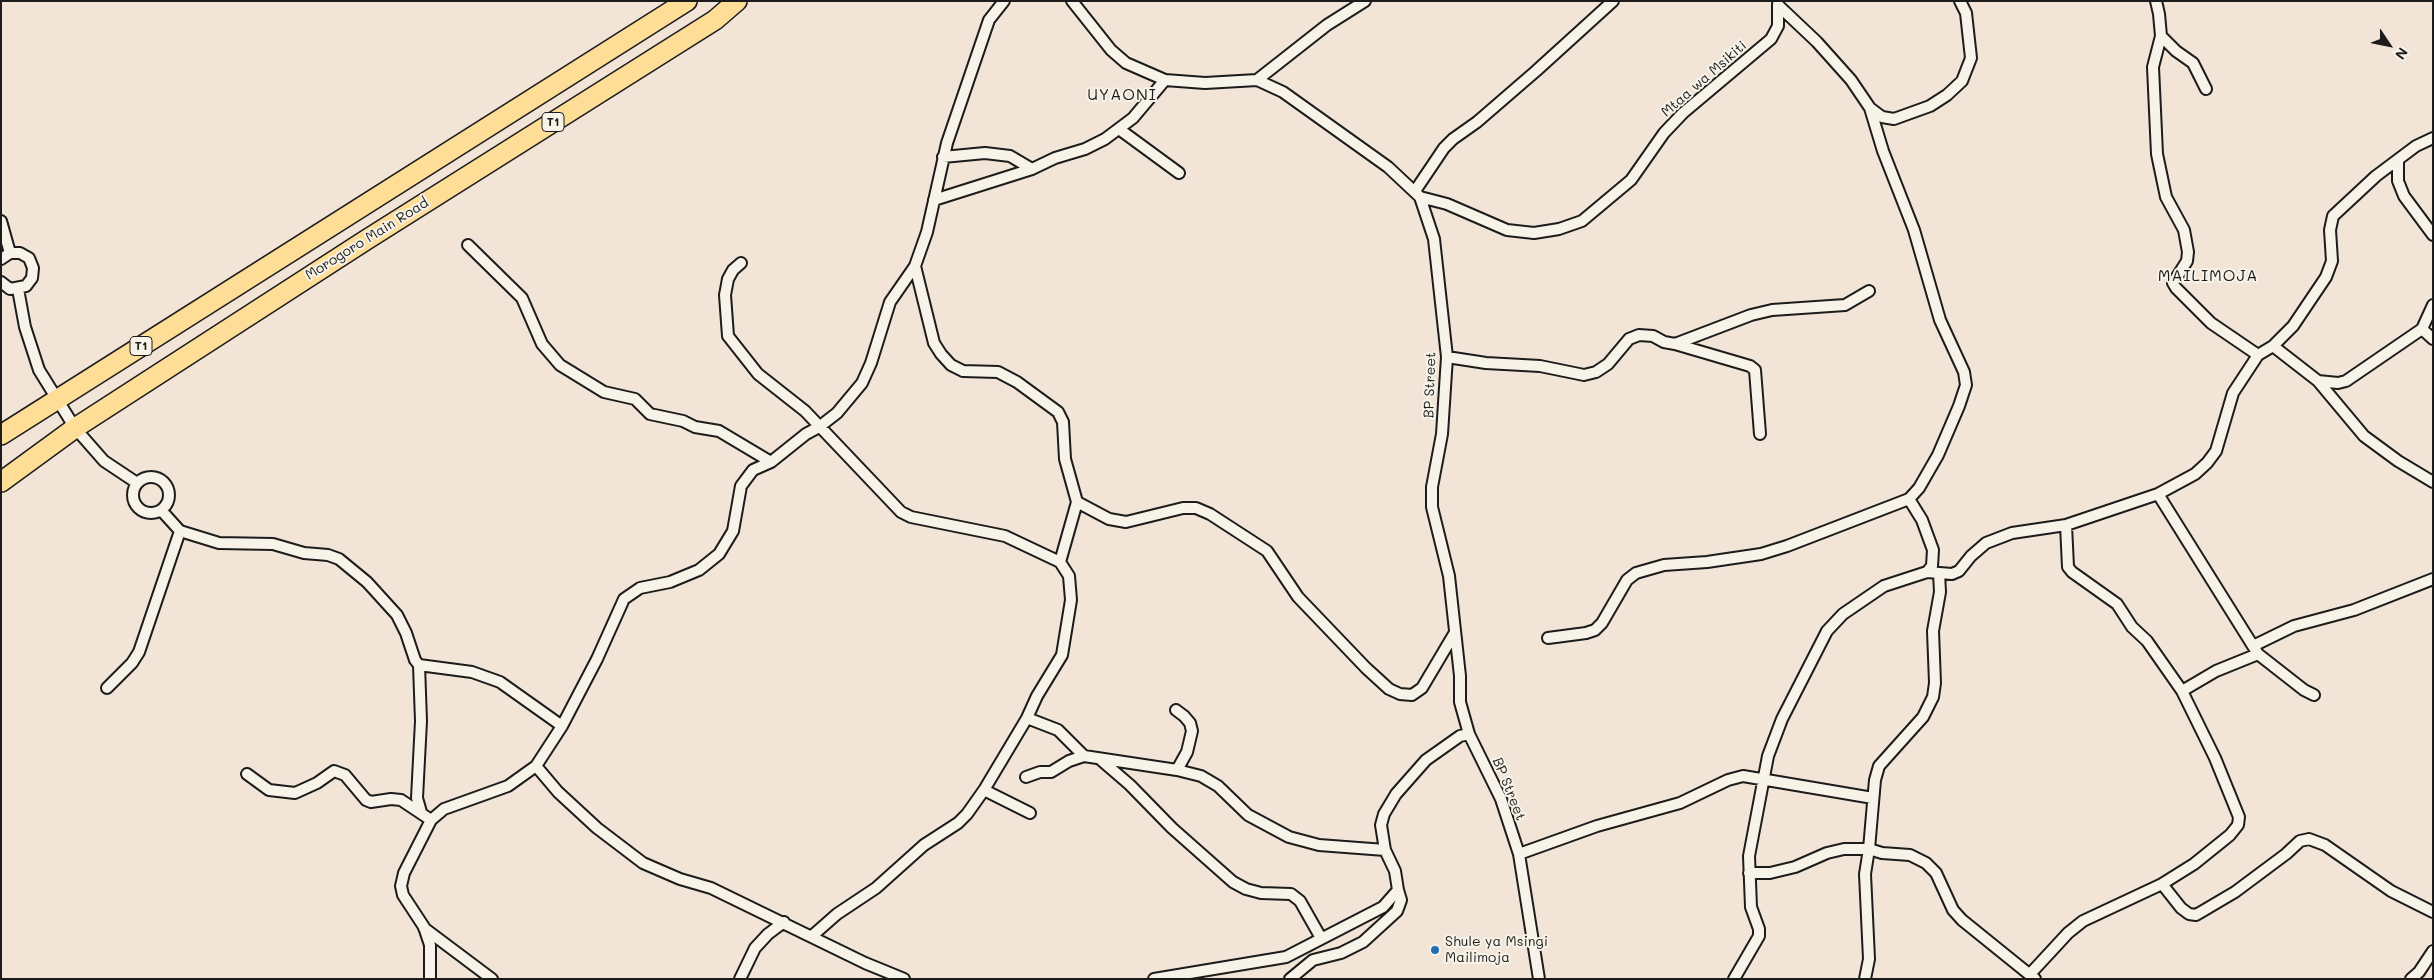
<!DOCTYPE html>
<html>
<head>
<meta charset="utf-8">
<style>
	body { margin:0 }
	#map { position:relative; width:2434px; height:980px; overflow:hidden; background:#f2e4d7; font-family:Mali,sans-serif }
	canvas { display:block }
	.frame { position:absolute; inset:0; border:2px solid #1c1c1c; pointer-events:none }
	.north { position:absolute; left:2364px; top:20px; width:50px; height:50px; -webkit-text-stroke:4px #f7f3e8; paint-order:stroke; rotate:124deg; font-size:14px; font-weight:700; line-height:20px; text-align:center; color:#1c1c1c }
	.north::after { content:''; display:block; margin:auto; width:18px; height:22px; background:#1c1c1c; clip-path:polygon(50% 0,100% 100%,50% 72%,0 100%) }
</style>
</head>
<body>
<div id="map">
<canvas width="2434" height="980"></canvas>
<div class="frame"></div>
<div class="north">N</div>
</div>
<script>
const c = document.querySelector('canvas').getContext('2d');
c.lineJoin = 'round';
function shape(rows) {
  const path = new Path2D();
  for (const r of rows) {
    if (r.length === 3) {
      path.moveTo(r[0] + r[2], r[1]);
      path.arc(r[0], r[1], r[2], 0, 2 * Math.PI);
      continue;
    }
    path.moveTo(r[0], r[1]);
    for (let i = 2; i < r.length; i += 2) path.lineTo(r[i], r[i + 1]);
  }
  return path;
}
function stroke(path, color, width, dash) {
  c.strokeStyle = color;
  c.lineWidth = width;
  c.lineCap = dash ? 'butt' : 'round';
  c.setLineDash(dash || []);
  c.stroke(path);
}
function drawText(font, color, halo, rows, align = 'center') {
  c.font = font + ' Mali,sans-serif';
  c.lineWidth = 4;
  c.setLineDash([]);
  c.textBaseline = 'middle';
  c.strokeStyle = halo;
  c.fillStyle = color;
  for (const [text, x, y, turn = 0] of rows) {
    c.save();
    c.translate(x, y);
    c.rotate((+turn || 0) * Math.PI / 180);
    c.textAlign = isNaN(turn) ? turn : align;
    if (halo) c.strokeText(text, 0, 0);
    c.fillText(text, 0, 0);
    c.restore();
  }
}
const street = shape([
	[1072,1,1111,50,1126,63,1165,80,1205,83,1257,80,1283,92,1388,167,1420,197,1434,239,1447,357,1442,434,1432,487,1432,507,1449,576,1460,676,1460,702,1469,734,1501,799,1519,854,1539,979],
	[2156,1,2159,14,2161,36,2153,67,2157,154,2166,197,2184,230,2188,252,2187,261,2173,283,2176,288,2211,323,2258,355],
	[2161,36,2176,51,2193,63,2206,89],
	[1257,80,1327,25,1365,1],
	[1870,108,1882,117,1894,119,1930,106,1947,95,1962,81,1971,58,1966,13,1960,1],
	[1119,129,1179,173],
	[943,157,985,153,1010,156,1032,169],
	[2398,161,2398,181,2404,196,2433,235],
	[1415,191,1444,148,1453,139,1477,122,1536,71,1613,1],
	[1420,197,1447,204,1507,230,1534,233,1559,229,1582,221,1631,180,1664,133,1683,113,1771,39,1778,26,1778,4],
	[934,200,1032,169,1055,158,1085,149,1105,139,1133,118,1165,80],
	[1,221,10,253],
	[468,245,522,298,542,344,560,365,604,392,635,399,650,414,683,421,695,427,719,431,771,462],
	[1,259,10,253,20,253,29,258,33,268,32,278,26,286,10,289,1,282],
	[741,263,733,270,728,279,725,295,728,336,758,374,805,411,901,512,911,517,1005,536,1060,562],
	[915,266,934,343,941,354,951,365,963,371,998,372,1017,382,1058,412,1063,422,1065,459,1077,502,1109,519,1126,522,1183,508,1196,508,1210,514,1267,551,1298,597,1366,668,1389,689,1400,694,1412,695,1422,688,1454,634],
	[18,289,25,327,39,370,75,428,104,461,137,483],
	[2422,329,2433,339],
	[1675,344,1750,366,1755,370,1760,434],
	[2273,346,2318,381,2338,383,2346,381,2422,329,2433,305],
	[1447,357,1486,363,1540,366,1584,375,1596,372,1608,364,1629,339,1639,335,1653,336,1664,342,1675,344,1751,315,1772,310,1845,305,1869,291],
	[2318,381,2364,436,2398,461,2433,482],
	[151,495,18],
	[2158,494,2258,654,2304,690,2314,695],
	[161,510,180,531,219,543,273,544,304,553,328,555,339,559,367,582,397,615,406,633,415,660,419,665,472,672,500,682,562,726],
	[1927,572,1952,574,1959,571,1971,556,1986,543,2012,533,2066,525,2158,494,2195,474,2207,463,2216,451,2233,393,2258,355,2273,346,2293,326,2326,277,2332,261,2330,230,2333,216,2376,176,2416,146,2433,138],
	[1548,638,1586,633,1595,630,1602,623,1627,580,1636,573,1664,565,1707,562,1761,554,1787,546,1909,499,1919,488,1938,455,1959,406,1966,385,1964,372,1940,320,1914,230,1883,151,1870,108,1851,80,1817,42,1780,7],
	[2253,646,2294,626,2354,610,2433,579],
	[419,665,421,721,417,798,421,812],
	[107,688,132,663,139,652,180,531],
	[2182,691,2216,671,2258,654],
	[1176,710,1184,716,1190,723,1192,731,1187,752,1177,770],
	[1027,718,1058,730,1084,756,1177,770,1201,776,1218,786,1248,815,1289,837,1319,845,1385,850],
	[1101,760,1130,785,1172,828,1233,882,1246,889,1261,893,1291,894,1300,901,1321,938],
	[536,766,558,792,597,828,643,863,680,879,711,888,865,963,904,979],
	[247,774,269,790,295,793,317,783,334,771,345,775,366,800,371,802,391,799,401,800,431,820],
	[1026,777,1040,772,1051,772,1069,761,1084,756],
	[984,790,1030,813],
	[1519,854,1597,826,1680,803,1728,780,1743,776,1873,798],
	[1749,873,1770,873,1795,867,1827,853,1844,849,1869,849,1882,853,1910,855,1926,863,1936,873,1953,910,1962,920,2035,979],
	[2162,884,2181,908,2189,914,2196,915,2235,892,2286,854,2300,841,2309,839,2325,845,2391,891,2433,912],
	[424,928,492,979],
	[812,936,837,914,876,888,924,845,958,823,967,814,984,790,1027,718,1037,696,1062,655,1071,600,1069,576,1060,562,1077,502],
	[2031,973,2068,933,2083,921,2162,884,2194,864,2230,835,2238,825,2239,817,2215,758,2182,691,2147,641,2132,627,2117,604,2072,572,2068,567,2066,525],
	[430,979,430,945,424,927,403,895,401,886,404,873,431,820,444,809,508,786,536,766,562,726,597,659,624,599,640,588,670,582,699,570,719,554,733,531,741,486,753,470,771,462,806,434,819,427,837,413,862,383,871,363,890,302,915,266,927,232,947,143,989,20,1004,1],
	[740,979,755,948,768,934,784,922],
	[1154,979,1286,957,1383,907,1398,890,1395,871,1385,850,1381,825,1384,814,1396,794,1426,760,1460,736,1469,734],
	[1290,979,1313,960,1341,953,1363,942,1397,911,1401,900,1398,890],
	[1734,979,1759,936,1759,929,1751,907,1749,856,1768,756,1782,719,1827,631,1843,614,1884,586,1927,572,1932,566,1933,550,1922,520,1909,499],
	[1865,979,1869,959,1865,874,1869,849,1875,780,1879,766,1923,717,1933,697,1935,683,1933,631,1940,592,1939,573],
	[2411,979,2419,972,2433,951]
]);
const highway = shape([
	[1,435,687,1],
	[1,482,75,428,366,240,715,20,737,1]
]);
stroke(street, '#1c1c1c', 14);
stroke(highway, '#1c1c1c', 22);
stroke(street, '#f7f3e8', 10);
stroke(highway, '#fedd96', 19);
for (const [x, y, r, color] of [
	[1435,950,5,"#1f6fb2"]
]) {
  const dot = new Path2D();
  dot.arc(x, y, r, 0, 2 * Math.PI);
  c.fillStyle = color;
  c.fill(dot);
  stroke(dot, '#f7f3e8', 2);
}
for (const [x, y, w] of [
	[553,122,22],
	[141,346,22]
]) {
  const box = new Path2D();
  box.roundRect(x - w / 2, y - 9.5, w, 19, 4);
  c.fillStyle = '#f7f3e8';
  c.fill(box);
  stroke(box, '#1c1c1c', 1);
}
drawText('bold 12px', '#1c1c1c', null, [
	["T1",553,122],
	["T1",141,346]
]);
drawText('14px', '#1c1c1c', '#f7f3e8', [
	["Mtaa wa Msikiti",1704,79,-41],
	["Morogoro Main Road",367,239,-32],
	["BP Street",1430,385,-88],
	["BP Street",1509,789,68]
]);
drawText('14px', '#1c1c1c', '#f7f3e8', [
	["Shule ya Msingi",1445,942],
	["Mailimoja",1445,958]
], 'left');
c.letterSpacing = '1px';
drawText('16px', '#1c1c1c', '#f7f3e8', [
	["UYAONI",1122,95],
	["MAILIMOJA",2208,276]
]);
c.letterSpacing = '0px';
</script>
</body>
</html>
